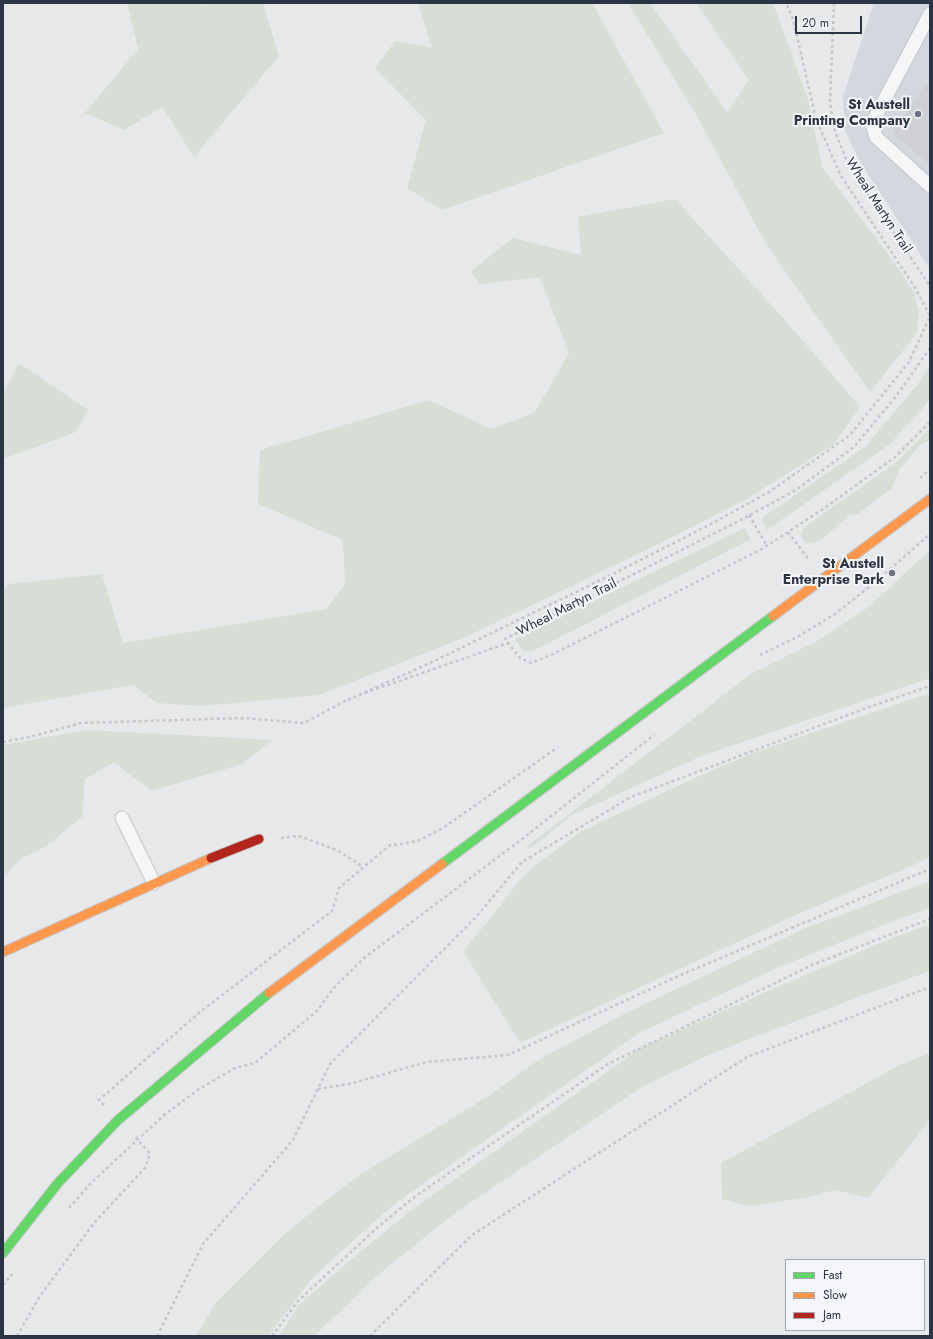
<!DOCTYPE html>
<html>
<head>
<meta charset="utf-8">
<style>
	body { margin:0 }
	#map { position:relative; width:933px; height:1339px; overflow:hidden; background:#e6e8ea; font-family:Jost,sans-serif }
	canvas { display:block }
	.frame { position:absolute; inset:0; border:4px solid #2b3445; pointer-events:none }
	.legend { position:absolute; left:785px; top:1259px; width:140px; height:72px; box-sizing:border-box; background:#f4f6f9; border:1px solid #a4a8b1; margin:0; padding:5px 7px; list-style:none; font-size:12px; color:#2b3445 }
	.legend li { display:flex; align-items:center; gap:8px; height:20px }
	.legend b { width:20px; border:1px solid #a4a8b1 }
	.scale { position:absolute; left:795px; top:16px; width:67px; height:18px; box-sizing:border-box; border:2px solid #2b3445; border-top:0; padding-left:5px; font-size:12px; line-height:14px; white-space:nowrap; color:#2b3445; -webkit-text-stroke:3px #f4f6f9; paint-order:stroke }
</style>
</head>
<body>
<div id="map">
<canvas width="933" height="1339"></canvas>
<div class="frame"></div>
<ul class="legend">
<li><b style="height:5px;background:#63d668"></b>Fast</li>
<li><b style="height:5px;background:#ff974d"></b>Slow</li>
<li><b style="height:5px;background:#b3261e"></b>Jam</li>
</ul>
<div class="scale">20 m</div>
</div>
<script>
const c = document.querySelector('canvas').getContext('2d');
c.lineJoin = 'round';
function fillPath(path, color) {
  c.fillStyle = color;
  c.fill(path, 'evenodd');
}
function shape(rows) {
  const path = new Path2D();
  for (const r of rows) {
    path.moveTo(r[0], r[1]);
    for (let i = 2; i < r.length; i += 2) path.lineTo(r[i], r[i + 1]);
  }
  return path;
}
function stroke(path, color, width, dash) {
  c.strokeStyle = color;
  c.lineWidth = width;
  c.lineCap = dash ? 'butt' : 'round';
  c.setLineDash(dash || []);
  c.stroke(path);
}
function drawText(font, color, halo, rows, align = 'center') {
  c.font = font + ' Jost,sans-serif';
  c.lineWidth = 4;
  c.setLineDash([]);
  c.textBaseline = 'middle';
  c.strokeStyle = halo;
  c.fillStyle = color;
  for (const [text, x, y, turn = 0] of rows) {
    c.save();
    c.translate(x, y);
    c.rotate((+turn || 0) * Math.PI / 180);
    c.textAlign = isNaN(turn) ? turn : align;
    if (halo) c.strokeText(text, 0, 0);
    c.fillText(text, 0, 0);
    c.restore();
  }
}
fillPath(shape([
	[874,3,930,3,930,269,862,165,845,131,843,97]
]), '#d4d7dd');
fillPath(shape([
	[127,3,205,3,206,6,209,3,263,3,279,56,194,157,162,107,124,130,85,113,138,49],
	[418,3,592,3,664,133,442,210,407,188,426,120,375,68,395,41,432,48],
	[628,3,650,3,727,112,749,80,696,3,773,3,808,99,822,167,888,254,914,292,919,312,917,333,870,392,766,244,698,118],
	[675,199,783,318,860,407,834,444,747,499,646,550,468,636,319,695,203,706,157,703,133,685,3,708,3,590,8,584,102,574,123,643,327,609,345,584,343,540,258,504,260,450,429,400,491,429,534,413,569,354,540,277,480,284,471,271,513,238,581,255,578,217],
	[19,363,88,410,76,432,3,459,3,393],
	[930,365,930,400,890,444,767,530,762,518,865,447,918,384],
	[930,428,930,440,920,445,899,470,891,489,857,514,849,515,825,537,813,543,805,543,801,536,803,528,898,461],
	[745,528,751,539,533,651,525,652,520,647,515,639],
	[930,550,930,678,699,757,572,815,532,847,525,848,751,674,819,640,870,606],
	[930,693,930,858,798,914,520,1043,463,951,498,909,518,882,534,866,582,831,699,776,753,753],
	[86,730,272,740,242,764,151,791,114,762,85,779,82,817,45,847,20,859,3,878,3,745],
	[930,881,930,908,901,918,779,967,639,1033,393,1205,315,1275,268,1336,196,1336,215,1304,290,1229,358,1176,487,1097,540,1059,628,1012,801,930],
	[930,924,930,971,869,993,708,1055,642,1087,455,1213,379,1274,314,1336,279,1336,299,1305,341,1268,410,1211,641,1048,773,989,890,939],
	[930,1053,930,1120,868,1198,835,1190,810,1197,750,1206,722,1199,721,1163,900,1065]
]), '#d6ded6');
fillPath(shape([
	[930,78,930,165,892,133]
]), '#ced0d3');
const lane = shape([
	[930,14,872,123,876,137,930,186],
	[122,818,154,883]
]);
const fast = shape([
	[442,864,773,616],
	[3,1253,58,1183,118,1120,269,993]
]);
const slow = shape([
	[773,616,930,499],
	[3,952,211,858],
	[269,993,442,864]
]);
const jam = shape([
	[211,858,259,839]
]);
stroke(lane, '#c4c6c8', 15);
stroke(fast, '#c4c6c8', 11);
stroke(slow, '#c4c6c8', 11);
stroke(jam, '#c4c6c8', 11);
stroke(shape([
	[834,3,830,103,835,132,849,166,930,286],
	[930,348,897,395,854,447,796,490,737,522,505,639,520,658,531,663,551,655,762,549,826,507,894,458,930,422],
	[920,478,930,469],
	[749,515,767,546],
	[788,532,810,561],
	[760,655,797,637,835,614,879,579,930,534],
	[365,693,508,643],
	[348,700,432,662,617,572,713,523,769,492,850,435,909,362,930,316,914,286,841,176,816,119,793,19,786,3],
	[3,742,30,737,81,723,245,718,304,723,349,699],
	[281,838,299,836,337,850,363,867],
	[318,1089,353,1083,427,1062,508,1055,674,978,930,869],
	[104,1105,99,1100,200,1012,332,911,339,888,390,845,403,844,420,840,443,828,558,747],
	[69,1208,90,1184,164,1115,199,1089,235,1068,255,1063,317,1011,332,990,364,958,522,839,654,735],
	[3,1285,12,1274],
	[17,1336,40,1296,94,1223,145,1168,150,1154,134,1135],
	[157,1336,203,1244,293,1140,330,1064,476,917,522,862,631,797,869,707,930,686],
	[272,1336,298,1301,378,1227,417,1195,608,1064,812,965,930,919],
	[370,1336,472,1235,747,1057,930,987]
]), '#c5c6ca', 2.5, [3, 3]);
stroke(lane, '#f5f6f7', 13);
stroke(fast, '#63d668', 9);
stroke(slow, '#ff974d', 9);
stroke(jam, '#b3261e', 9);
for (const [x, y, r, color] of [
	[918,114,4,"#6c737f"],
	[892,573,4,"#6c737f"]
]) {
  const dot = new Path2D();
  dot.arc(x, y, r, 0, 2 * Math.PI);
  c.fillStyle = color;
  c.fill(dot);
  stroke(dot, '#f4f6f9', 1.5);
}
drawText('bold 14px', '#2b3445', '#f4f6f9', [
	["St Austell",910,106],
	["Printing Company",910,122],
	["St Austell",884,565],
	["Enterprise Park",884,581]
], 'right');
drawText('14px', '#2b3445', '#f4f6f9', [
	["Wheal Martyn Trail",878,206,57],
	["Wheal Martyn Trail",567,608,-27]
]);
</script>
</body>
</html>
